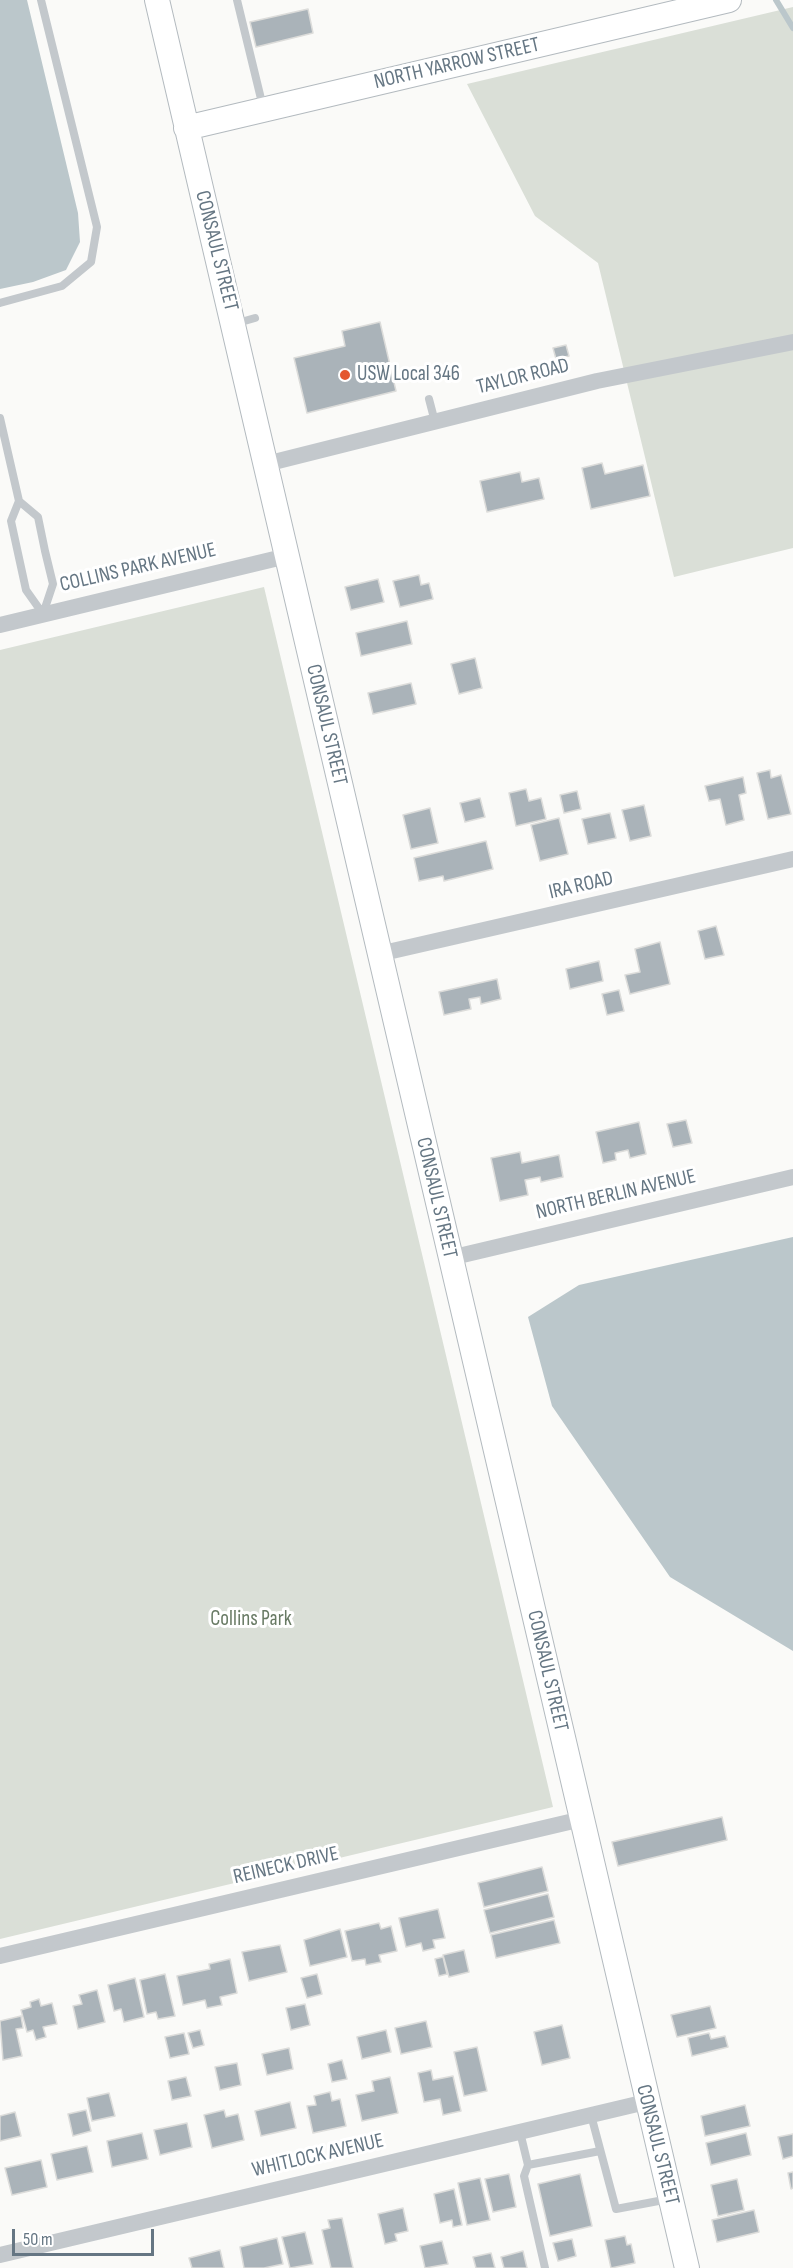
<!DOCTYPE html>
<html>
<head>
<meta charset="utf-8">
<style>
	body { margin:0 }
	#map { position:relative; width:793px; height:2268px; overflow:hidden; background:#fafaf8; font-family:"Sofia Sans Condensed",sans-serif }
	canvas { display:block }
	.scale { position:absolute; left:12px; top:2229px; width:142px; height:27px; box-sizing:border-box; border:3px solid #657683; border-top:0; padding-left:8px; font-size:18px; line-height:21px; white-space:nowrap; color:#657683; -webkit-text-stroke:4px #fff; paint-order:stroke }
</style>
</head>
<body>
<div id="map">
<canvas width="793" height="2268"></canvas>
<div class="scale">50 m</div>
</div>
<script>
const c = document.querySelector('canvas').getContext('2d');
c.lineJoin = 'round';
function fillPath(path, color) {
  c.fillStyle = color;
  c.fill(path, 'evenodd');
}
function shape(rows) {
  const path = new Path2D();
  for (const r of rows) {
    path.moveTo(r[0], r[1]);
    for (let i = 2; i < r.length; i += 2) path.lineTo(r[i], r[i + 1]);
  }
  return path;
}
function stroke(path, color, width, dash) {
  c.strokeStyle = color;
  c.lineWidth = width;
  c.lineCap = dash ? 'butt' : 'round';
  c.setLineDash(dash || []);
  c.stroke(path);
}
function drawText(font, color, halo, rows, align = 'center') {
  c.font = font + ' "Sofia Sans Condensed",sans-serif';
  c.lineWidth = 6;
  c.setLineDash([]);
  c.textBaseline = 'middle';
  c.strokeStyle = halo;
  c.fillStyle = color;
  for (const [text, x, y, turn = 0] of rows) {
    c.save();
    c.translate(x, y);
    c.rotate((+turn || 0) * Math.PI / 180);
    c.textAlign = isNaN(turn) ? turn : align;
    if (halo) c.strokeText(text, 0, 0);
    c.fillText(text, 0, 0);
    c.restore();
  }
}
fillPath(shape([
	[793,7,793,548,674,577,598,263,535,216,467,84],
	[264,587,553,1807,0,1939,0,650]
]), '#dadfd7');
fillPath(shape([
	[0,0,27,0,78,213,80,242,66,270,33,282,0,289],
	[793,1237,793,1651,670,1577,552,1406,528,1317,579,1285]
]), '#bbc7cb');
stroke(shape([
	[776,0,793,28]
]), '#bbc7cb', 6);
const building = shape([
	[308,9,313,33,256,47,250,22,308,9],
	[380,322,396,391,307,413,294,358,345,346,342,331,380,322],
	[566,345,569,356,556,359,553,348,566,345],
	[602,463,605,474,643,465,650,496,591,509,582,468,602,463],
	[520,472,522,482,539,478,544,499,487,512,480,481,520,472],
	[419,575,421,585,429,583,433,599,400,607,393,581,419,575],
	[378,579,384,602,351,610,345,587,378,579],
	[407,621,412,644,361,656,356,633,407,621],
	[475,658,482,688,459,694,451,664,475,658],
	[411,683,416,704,373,714,368,693,411,683],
	[770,770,771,778,781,775,791,814,768,819,757,773,770,770],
	[743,777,746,793,739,795,744,820,726,825,720,799,709,801,705,786,743,777],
	[526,789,529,801,541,798,546,819,516,826,509,793,526,789],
	[577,791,581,809,564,813,560,795,577,791],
	[480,798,485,817,465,822,460,803,480,798],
	[644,805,651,836,630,841,622,810,644,805],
	[430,808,438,843,411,849,403,815,430,808],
	[610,813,616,838,588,844,582,819,610,813],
	[559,818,568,854,540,861,531,825,559,818],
	[486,841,493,869,444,881,443,876,419,881,414,858,486,841],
	[716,926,724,955,705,959,698,931,716,926],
	[660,942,670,984,630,994,625,975,640,972,635,949,660,942],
	[599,961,603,981,570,989,566,969,599,961],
	[497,979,501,999,481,1004,480,997,469,999,471,1009,444,1015,439,992,497,979],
	[619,990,624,1011,607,1015,602,994,619,990],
	[686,1120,692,1143,673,1147,667,1124,686,1120],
	[639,1122,646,1154,630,1158,628,1150,615,1153,616,1160,603,1163,596,1132,639,1122],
	[520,1152,522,1163,559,1155,563,1177,541,1182,540,1177,525,1180,528,1195,500,1201,491,1158,520,1152],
	[722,1817,727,1840,618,1866,612,1842,722,1817],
	[542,1867,548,1891,484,1907,478,1883,542,1867],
	[548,1894,554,1917,490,1933,484,1910,548,1894],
	[438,1909,445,1938,433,1940,435,1948,423,1951,421,1943,406,1947,399,1918,438,1909],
	[554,1920,560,1943,496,1958,491,1935,554,1920],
	[379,1923,381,1929,391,1926,397,1951,379,1955,381,1962,366,1965,365,1959,352,1961,345,1931,379,1923],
	[340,1929,347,1957,310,1966,304,1940,340,1929],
	[280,1945,287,1972,249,1981,242,1952,280,1945],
	[464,1950,469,1972,449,1977,443,1955,464,1950],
	[443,1957,447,1974,439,1976,435,1959,443,1957],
	[230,1959,237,1993,220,1997,222,2005,207,2008,205,2000,183,2005,177,1976,210,1969,209,1964,230,1959],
	[165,1974,175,2016,158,2019,156,2012,147,2014,140,1980,165,1974],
	[317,1974,322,1994,307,1998,301,1978,317,1974],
	[135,1978,144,2017,124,2022,121,2009,114,2011,108,1985,135,1978],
	[97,1990,105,2022,78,2029,73,2006,82,2004,79,1995,97,1990],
	[39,1999,41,2006,52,2003,57,2024,43,2027,46,2037,36,2040,33,2030,27,2032,21,2010,31,2007,30,2002,39,1999],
	[305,2004,310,2025,291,2030,286,2008,305,2004],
	[710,2006,716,2028,677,2037,671,2015,710,2006],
	[21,2016,23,2028,16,2029,22,2056,3,2060,0,2021,21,2016],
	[426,2021,432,2047,401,2054,395,2028,426,2021],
	[562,2025,570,2058,542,2065,534,2032,562,2025],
	[200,2030,204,2045,193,2048,188,2033,200,2030],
	[386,2030,391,2052,362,2059,357,2037,386,2030],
	[184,2033,189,2054,170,2058,165,2037,184,2033],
	[709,2033,711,2039,725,2036,728,2047,692,2056,688,2038,709,2033],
	[477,2047,487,2091,464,2096,454,2052,477,2047],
	[289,2048,293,2069,267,2075,262,2054,289,2048],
	[342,2060,347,2079,332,2082,328,2064,342,2060],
	[237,2063,241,2085,220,2090,215,2067,237,2063],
	[431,2070,433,2080,453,2076,461,2111,443,2115,440,2099,424,2102,418,2073,431,2070],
	[186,2077,191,2096,172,2100,168,2081,186,2077],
	[390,2077,398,2113,362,2121,356,2095,374,2091,372,2081,390,2077],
	[330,2092,332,2101,340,2099,346,2126,313,2133,307,2106,316,2105,314,2096,330,2092],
	[109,2093,115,2116,92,2121,87,2098,109,2093],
	[290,2102,296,2128,261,2136,255,2111,290,2102],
	[745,2105,750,2126,705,2136,701,2116,745,2105],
	[86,2110,91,2131,73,2136,68,2114,86,2110],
	[224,2110,226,2117,238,2114,244,2140,212,2148,204,2115,224,2110],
	[15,2112,21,2136,0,2141,0,2116,15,2112],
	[187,2123,192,2147,160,2155,154,2130,187,2123],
	[142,2133,148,2159,112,2167,107,2141,142,2133],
	[746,2133,751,2155,711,2165,706,2143,746,2133],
	[793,2134,793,2156,783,2159,778,2137,793,2134],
	[87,2146,93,2172,57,2180,51,2154,87,2146],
	[41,2160,47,2187,12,2195,5,2168,41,2160],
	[793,2172,793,2188,791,2189,788,2173,793,2172],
	[509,2174,516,2207,493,2212,485,2179,509,2174],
	[580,2174,592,2226,550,2236,538,2184,580,2174],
	[480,2178,490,2220,467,2225,458,2183,480,2178],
	[737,2179,744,2210,718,2216,711,2185,737,2179],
	[454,2189,462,2225,453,2227,452,2220,440,2223,434,2194,454,2189],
	[403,2208,408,2231,395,2234,397,2241,385,2244,378,2214,403,2208],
	[754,2210,759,2232,717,2242,712,2220,754,2210],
	[342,2218,353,2268,331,2268,322,2230,330,2228,328,2220,342,2218],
	[305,2232,313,2264,290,2268,282,2237,305,2232],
	[625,2236,627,2245,631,2244,635,2263,611,2268,605,2240,625,2236],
	[277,2238,283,2264,264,2268,244,2268,240,2247,277,2238],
	[572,2239,576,2256,558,2261,553,2243,572,2239],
	[442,2241,448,2264,425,2268,420,2246,442,2241],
	[220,2250,224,2268,192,2268,189,2258,220,2250],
	[523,2251,527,2268,504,2268,501,2257,523,2251],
	[491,2253,495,2268,476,2268,473,2257,491,2253]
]);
fillPath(building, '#aab3b9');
stroke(building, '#dcdcda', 1.5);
const secondary = shape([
	[157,0,687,2268],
	[186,128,729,0]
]);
stroke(secondary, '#b3babf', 26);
stroke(shape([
	[237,0,263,107],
	[0,303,62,286,91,262,97,227,41,0],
	[234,324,255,318],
	[429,399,435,422],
	[0,418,19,501,11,521,26,590,43,614,53,584,45,551,38,517,19,501],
	[591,2115,616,2209,669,2199],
	[520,2132,528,2165,524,2176,545,2268],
	[528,2165,600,2151]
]), '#c3c8cc', 8);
stroke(shape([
	[266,464,597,381,793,342],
	[0,625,287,556],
	[379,954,793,859],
	[450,1258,793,1177],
	[0,1956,582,1819],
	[0,2255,646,2102]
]), '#c3c8cc', 16);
stroke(secondary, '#fff', 24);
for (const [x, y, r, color] of [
	[345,375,6,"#e4572e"]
]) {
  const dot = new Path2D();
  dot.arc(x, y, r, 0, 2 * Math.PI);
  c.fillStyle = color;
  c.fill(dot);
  stroke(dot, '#fff', 2);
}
drawText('21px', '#657683', '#fff', [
	["NORTH YARROW STREET",457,64,-13],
	["CONSAUL STREET",216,251,76],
	["TAYLOR ROAD",523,377,-14],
	["COLLINS PARK AVENUE",138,568,-13],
	["CONSAUL STREET",326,725,77],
	["IRA ROAD",581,886,-13],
	["NORTH BERLIN AVENUE",616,1195,-13],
	["CONSAUL STREET",436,1198,77],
	["CONSAUL STREET",547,1671,77],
	["REINECK DRIVE",286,1866,-13],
	["CONSAUL STREET",657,2145,76],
	["WHITLOCK AVENUE",318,2156,-13]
]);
drawText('21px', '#657683', '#fff', [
	["USW Local 346",357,375]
], 'left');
drawText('21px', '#687a64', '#fff', [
	["Collins Park",251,1620]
]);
</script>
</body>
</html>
